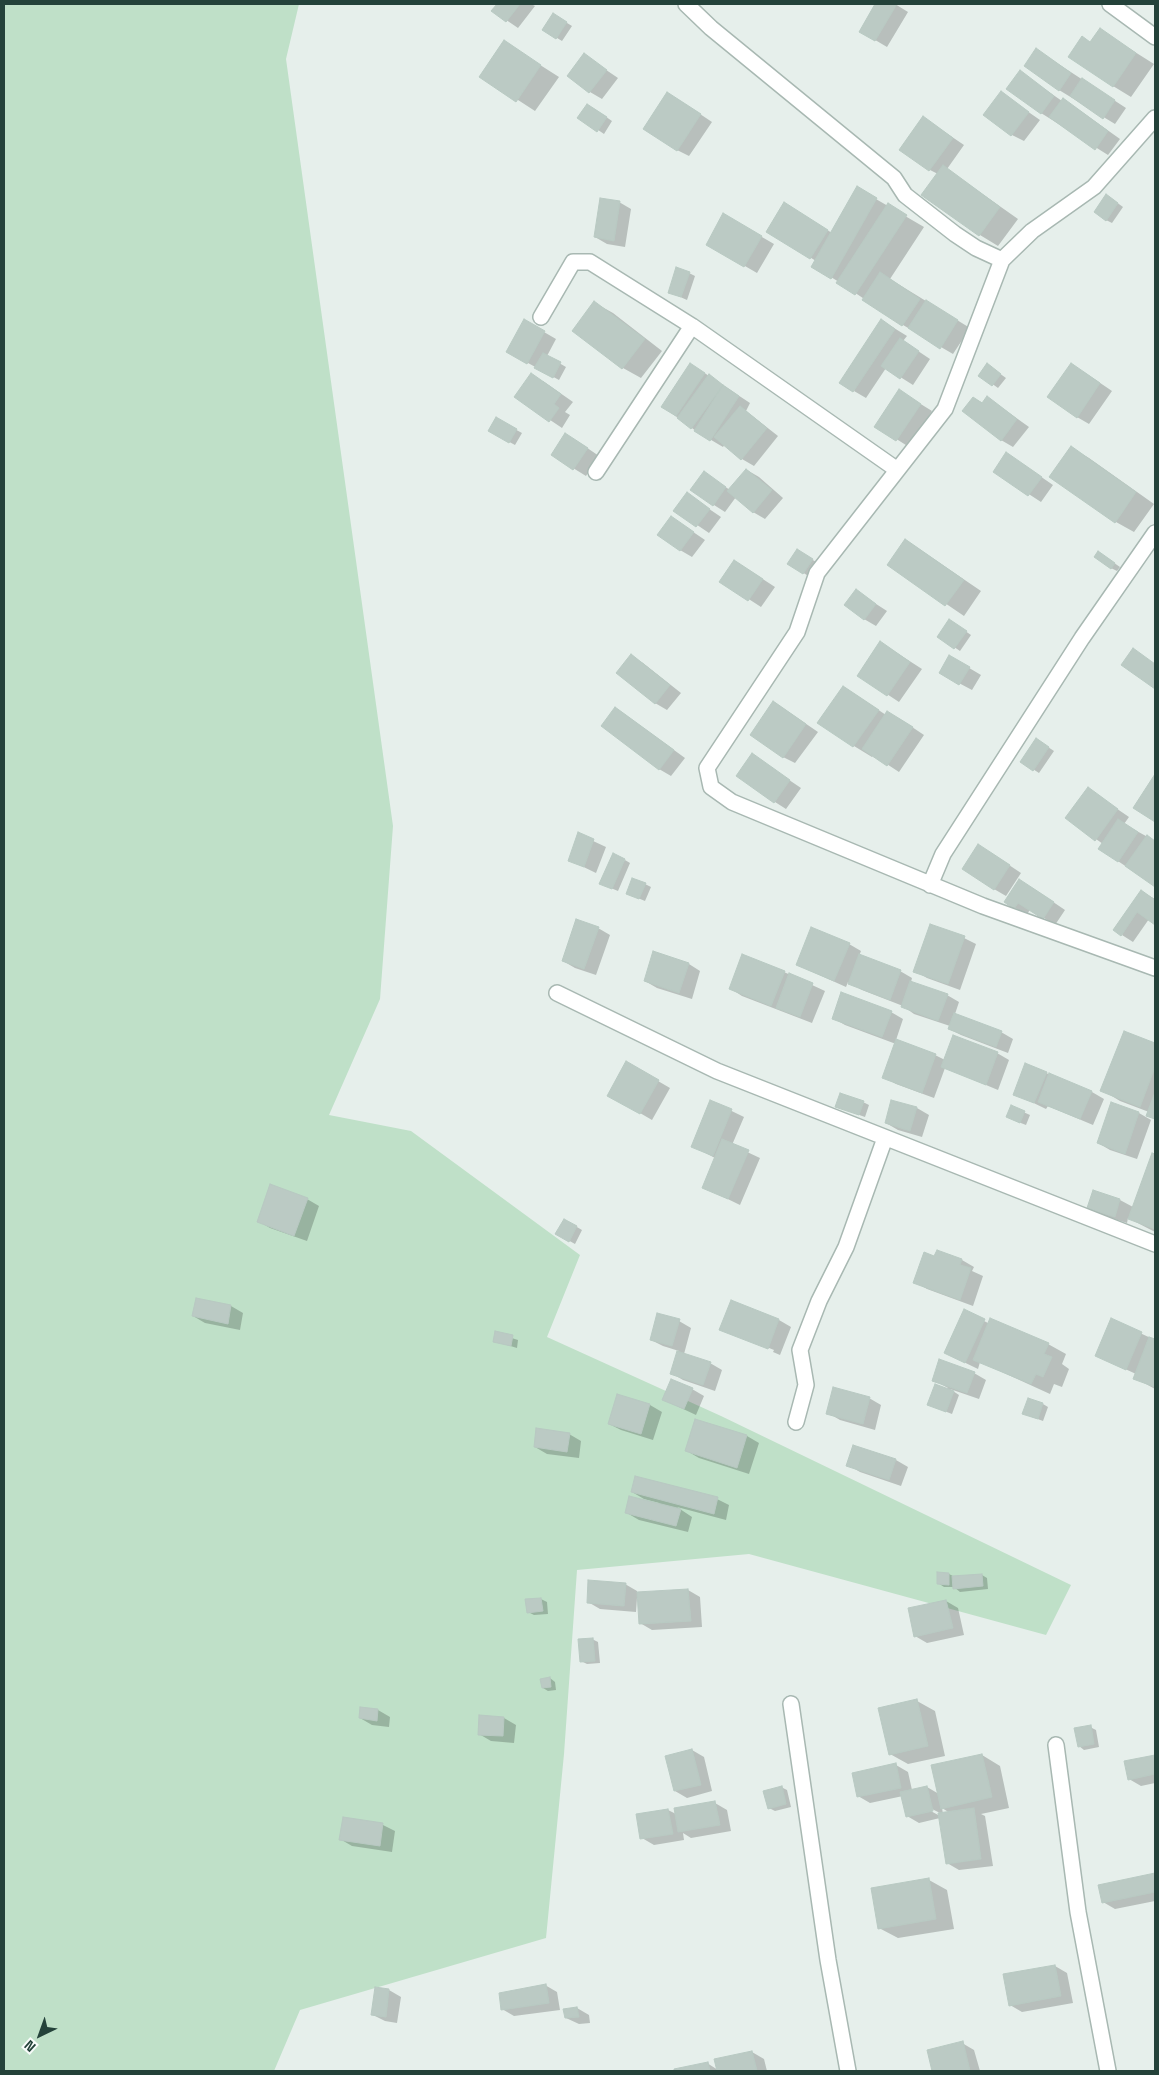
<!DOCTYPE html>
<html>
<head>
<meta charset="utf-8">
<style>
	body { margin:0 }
	#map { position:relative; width:1159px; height:2075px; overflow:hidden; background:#e6efeb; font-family:"Space Grotesk",sans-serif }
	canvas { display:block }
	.frame { position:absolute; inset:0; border:5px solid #24423a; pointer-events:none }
	.north { position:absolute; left:15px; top:2010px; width:50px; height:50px; -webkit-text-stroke:4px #f7fbf9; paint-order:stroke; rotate:222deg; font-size:14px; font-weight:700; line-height:20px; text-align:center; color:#24423a }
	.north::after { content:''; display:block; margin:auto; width:18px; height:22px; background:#24423a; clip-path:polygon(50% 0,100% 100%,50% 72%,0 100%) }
</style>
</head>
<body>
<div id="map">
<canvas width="1159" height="2075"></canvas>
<div class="frame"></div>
<div class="north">N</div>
</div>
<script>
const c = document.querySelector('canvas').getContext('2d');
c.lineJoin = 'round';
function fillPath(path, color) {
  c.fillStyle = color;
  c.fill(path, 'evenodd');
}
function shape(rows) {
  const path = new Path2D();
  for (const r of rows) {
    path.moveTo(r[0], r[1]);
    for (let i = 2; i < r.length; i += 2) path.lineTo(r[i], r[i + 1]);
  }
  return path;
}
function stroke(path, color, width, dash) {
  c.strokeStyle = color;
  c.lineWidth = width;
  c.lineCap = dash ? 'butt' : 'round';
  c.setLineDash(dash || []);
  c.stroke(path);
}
fillPath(shape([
	[4,4,299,4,286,59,393,826,380,999,329,1115,411,1131,580,1255,547,1337,721,1416,1071,1585,1046,1635,749,1554,577,1570,564,1754,546,1938,300,2010,274,2071,4,2071]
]), '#bfe0c8');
fillPath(shape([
	[498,4,531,4,535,6,518,28,493,11],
	[877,4,895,4,908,12,887,47,860,31],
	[554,15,572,26,562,41,544,30],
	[1100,30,1154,64,1131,97,1113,86,1092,43],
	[504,42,559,77,535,111,481,76],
	[1037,50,1126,108,1115,124,1059,90],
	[584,55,618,78,602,99,590,92],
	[1020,72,1062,101,1075,107,1120,139,1108,155,1041,113],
	[1001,93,1040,120,1024,141,1012,135],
	[679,100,712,122,689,156,677,150],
	[593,108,612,121,604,134,579,117],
	[924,118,964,145,947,169,1018,219,998,246,980,235,923,194,938,174,930,170],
	[857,188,924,227,890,279,970,328,953,354,903,325,839,282,813,266,816,261,768,231,796,211,832,233],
	[1112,199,1123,207,1112,223,1106,220],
	[619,202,631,209,625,247,607,244,595,237],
	[724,215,774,244,757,273,707,244],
	[689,273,695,276,687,300,669,292],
	[595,303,613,313,662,351,641,378,623,368,574,331],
	[881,320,907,336,903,341,930,359,913,385,886,368,866,398,854,391],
	[525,321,556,339,547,356,566,367,559,380,508,352],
	[992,368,1006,378,998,388,980,375],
	[703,372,750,403,746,411,778,436,754,466,742,459,725,444,723,447,696,431,663,407],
	[1084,372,1112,391,1089,424,1077,417],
	[543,381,573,402,565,412,570,415,562,428,516,397],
	[987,397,1029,427,1013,447,1001,440,974,398,983,403],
	[911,398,932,411,909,447,876,426],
	[496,419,522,433,515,445,489,431],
	[577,441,599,456,586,476,552,455],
	[1071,448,1089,458,1154,504,1134,532,1116,522],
	[1018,461,1053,485,1041,502,995,472],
	[747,470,759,477,783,498,765,519,753,512,736,497,725,512,714,505,704,473,730,490],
	[687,494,721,517,709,533,675,510],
	[671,517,705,540,692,557,680,550],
	[906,540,981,591,964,616,889,565],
	[797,551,818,563,810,577,789,564],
	[1104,556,1120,567,1117,571,1111,568],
	[735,561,775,587,761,607,721,581],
	[856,591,887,611,876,626,864,619],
	[955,624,971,635,960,651,938,636],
	[880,642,922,669,899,702,858,675],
	[631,656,643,663,681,693,667,710,655,703],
	[949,656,981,675,972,690,940,673],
	[844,687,886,715,900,719,924,735,899,772,873,755,872,757,854,746,819,723],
	[774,702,818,732,795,763,783,757],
	[616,708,685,758,671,776,659,769],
	[1042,743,1054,751,1039,773,1022,762],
	[752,755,801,788,786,809,775,802],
	[1088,789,1129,817,1124,824,1155,841,1155,886,1100,849,1103,844,1096,839],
	[578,834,606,847,596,873,569,860],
	[991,853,1021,873,1006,896,994,889],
	[625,860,630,863,618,891,606,886],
	[645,884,651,887,645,901,633,896],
	[1031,887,1065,910,1055,925,1030,909,1027,915,1005,902],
	[1141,891,1155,899,1155,923,1149,919,1133,942,1122,935],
	[598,928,610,935,596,975,575,968,563,961],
	[964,938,976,944,960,990,927,978,915,971],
	[849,944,861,951,859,956,900,971,912,978,911,982,947,995,959,1002,955,1014,1001,1032,1013,1039,1008,1053,961,1035,949,1029,950,1026,914,1014,903,1006,862,990,848,982,846,987,797,965],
	[689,964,700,971,692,999,657,988,645,981],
	[784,972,825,991,812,1023,742,996,731,989],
	[891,1012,903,1019,896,1040,935,1055,945,1060,997,1053,1009,1060,998,1090,945,1068,934,1098,896,1084,884,1077,896,1044,845,1025,833,1018],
	[1124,1032,1155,1045,1155,1120,1148,1115,1149,1112,1120,1101,1102,1090],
	[627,1063,670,1088,652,1120,609,1095],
	[1046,1073,1092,1092,1104,1099,1093,1125,1048,1106,1046,1109,1015,1094],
	[711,1101,744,1117,732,1145,760,1158,740,1205,703,1187,715,1158,692,1146],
	[863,1102,869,1105,865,1117,842,1109],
	[1112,1104,1139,1113,1151,1120,1137,1159,1110,1150,1098,1143],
	[1012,1107,1030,1115,1026,1125,1013,1120],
	[917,1108,929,1115,922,1137,898,1130,886,1123],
	[1152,1154,1155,1155,1155,1232,1128,1218,1127,1223,1101,1215,1089,1208,1094,1191,1120,1200,1133,1207],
	[307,1199,319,1206,307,1241,270,1228,258,1221],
	[565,1220,582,1230,575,1244,557,1234],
	[935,1257,962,1260,974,1267,972,1271,983,1276,973,1306,927,1289,915,1282],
	[197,1299,231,1306,243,1313,240,1330,205,1323,193,1316],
	[732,1302,779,1320,791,1327,780,1355,773,1352,774,1350,732,1333,732,1335,721,1329],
	[964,1311,990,1324,1048,1344,1066,1354,1062,1364,1069,1369,1062,1387,1054,1384,1050,1394,980,1362,978,1369,945,1353],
	[1112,1320,1155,1340,1155,1389,1135,1378,1136,1374,1097,1356],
	[679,1321,691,1328,684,1354,710,1363,722,1370,715,1391,683,1380,671,1373,679,1351,663,1346,651,1340],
	[496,1333,518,1340,517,1348,494,1341],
	[974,1373,986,1380,979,1399,950,1389,959,1395,952,1414,934,1407,948,1388,933,1380],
	[692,1389,704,1396,696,1415,664,1400],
	[869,1398,881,1405,875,1430,840,1420,828,1413],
	[1043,1404,1048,1407,1043,1421,1024,1414],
	[650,1405,662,1412,653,1440,621,1430,609,1424],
	[569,1434,581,1441,579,1458,547,1454,535,1447],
	[747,1436,759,1443,749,1474,699,1458,687,1451],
	[896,1460,908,1467,901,1486,860,1472,848,1465],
	[632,1492,717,1499,729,1505,726,1520,677,1507,692,1517,688,1532,639,1520,627,1513,658,1505,659,1503,644,1499],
	[949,1574,955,1577,982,1575,987,1578,988,1589,960,1592,954,1587,944,1587,938,1583],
	[625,1584,637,1591,637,1593,688,1590,700,1597,702,1627,652,1630,640,1623,638,1598,637,1598,636,1612,600,1609,588,1602],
	[541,1599,547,1602,548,1614,534,1615,528,1612],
	[946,1601,958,1608,964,1635,927,1643,915,1636],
	[592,1639,598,1642,600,1663,587,1664,581,1661],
	[550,1678,555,1682,556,1690,548,1691,543,1688],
	[917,1701,935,1711,945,1756,908,1764,890,1754],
	[378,1710,390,1717,389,1727,372,1725,360,1718],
	[504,1718,516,1725,514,1743,491,1741,479,1734],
	[1090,1727,1096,1730,1099,1747,1084,1750,1079,1746],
	[692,1750,704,1757,712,1791,687,1798,675,1791],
	[982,1755,1000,1766,1009,1808,981,1814,985,1816,993,1866,959,1870,947,1863,940,1818,919,1823,907,1816,903,1796,870,1803,858,1796,896,1765,908,1772,912,1790,927,1787,939,1794],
	[928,1807,940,1813,940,1816,927,1809],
	[942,1808,950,1813,943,1814],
	[1155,1756,1155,1783,1141,1786,1129,1779,1125,1762],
	[781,1787,787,1790,791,1807,775,1811,769,1808],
	[715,1803,727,1810,731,1831,691,1838,683,1833,684,1840,654,1845,642,1838,668,1810,676,1814],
	[344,1818,383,1825,395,1831,392,1852,352,1846,340,1839],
	[1155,1875,1155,1901,1115,1909,1103,1902,1100,1886],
	[929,1880,947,1890,954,1929,898,1938,879,1928],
	[1055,1966,1067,1973,1073,2003,1022,2012,1010,2005],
	[545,1985,557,1992,560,2010,514,2016,502,2009],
	[389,1990,401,1997,397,2023,385,2021,373,2015],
	[577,2008,589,2015,590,2023,579,2024,566,2018],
	[962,2043,974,2050,980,2071,934,2071,929,2051],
	[752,2052,764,2059,767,2071,676,2071,675,2070,707,2063,718,2070]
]), '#0003');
const building = shape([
	[497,4,520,4,506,22,491,11,497,4],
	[875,4,897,4,875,41,859,32,875,4],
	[553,13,567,22,556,39,542,30,553,13],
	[1100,28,1136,53,1113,87,1068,57,1082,36,1090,42,1100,28],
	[504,40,541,65,516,102,479,77,504,40],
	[1036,48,1071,73,1059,91,1024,66,1036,48],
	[584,53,607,70,589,93,567,76,584,53],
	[1020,70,1054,96,1041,114,1006,89,1020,70],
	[1082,78,1115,100,1103,119,1070,96,1082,78],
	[1001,91,1029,112,1011,136,983,115,1001,91],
	[667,92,701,114,677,151,643,129,667,92],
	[1063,98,1108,131,1095,150,1049,117,1063,98],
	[587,104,607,117,597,132,577,118,587,104],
	[923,116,953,138,929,171,899,150,923,116],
	[943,165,1000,207,979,236,921,195,943,165],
	[857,186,877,198,831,279,811,267,857,186],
	[1106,194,1118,203,1106,221,1094,212,1106,194],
	[600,198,620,201,614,241,594,237,600,198],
	[784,202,828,230,810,259,766,232,784,202],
	[888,203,907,215,855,295,836,283,888,203],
	[723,213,762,236,744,267,706,245,723,213],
	[676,267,690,272,681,297,668,293,676,267],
	[880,272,920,299,902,326,862,300,880,272],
	[926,300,958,320,940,349,908,328,926,300],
	[594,301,645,339,622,369,572,331,594,301],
	[524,319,545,331,527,364,506,352,524,319],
	[881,319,895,329,853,392,839,383,881,319],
	[900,338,919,351,900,379,881,366,900,338],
	[543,353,561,362,553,378,534,368,543,353],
	[690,363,705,373,676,416,661,407,690,363],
	[987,363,1001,374,992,386,978,376,987,363],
	[1071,363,1100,383,1077,418,1047,397,1071,363],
	[531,373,561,394,554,404,559,408,549,422,514,397,531,373],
	[709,374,723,385,691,429,677,418,709,374],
	[723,385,739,396,710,441,694,431,723,385],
	[899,389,921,404,896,441,874,427,899,389],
	[987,396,1017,419,1001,441,962,411,973,397,982,403,987,396],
	[740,406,767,428,741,460,714,437,740,406],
	[496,417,517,429,509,443,488,431,496,417],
	[565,433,588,448,573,470,551,455,565,433],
	[1071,446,1136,492,1115,523,1049,477,1071,446],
	[1006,452,1042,477,1028,496,993,472,1006,452],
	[746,469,772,490,753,513,727,491,746,469],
	[704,471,726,487,713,506,690,490,704,471],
	[687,492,710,509,696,527,673,511,687,492],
	[671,516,694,532,680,551,657,535,671,516],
	[905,539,964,580,945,606,887,565,905,539],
	[797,549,813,559,803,574,787,564,797,549],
	[1098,551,1115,563,1111,569,1094,557,1098,551],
	[734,560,763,579,748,601,719,582,734,560],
	[856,589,876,604,864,620,844,605,856,589],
	[949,619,967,631,954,649,937,637,949,619],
	[880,641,910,662,887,696,857,676,880,641],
	[1133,648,1155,664,1155,689,1121,665,1133,648],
	[631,654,670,685,655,704,616,673,631,654],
	[949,655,970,667,959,685,939,673,949,655],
	[843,686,879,710,853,747,817,723,843,686],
	[773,701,806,724,783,758,750,735,773,701],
	[615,707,674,750,659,770,601,726,615,707],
	[887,711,913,727,887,766,862,749,887,711],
	[1036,738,1049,747,1033,771,1020,762,1036,738],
	[752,753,790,780,774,803,736,776,752,753],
	[1155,774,1155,822,1133,808,1155,774],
	[1088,787,1118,809,1095,841,1065,818,1088,787],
	[1118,819,1138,832,1118,862,1098,849,1118,819],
	[578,832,594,839,584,867,568,861,578,832],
	[1147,835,1155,841,1155,887,1125,866,1147,835],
	[978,844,1010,865,994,890,962,869,978,844],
	[613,853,625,859,612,889,599,884,613,853],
	[632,878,646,883,639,899,626,894,632,878],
	[1019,879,1054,902,1043,919,1018,903,1014,909,1004,902,1019,879],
	[1141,890,1155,900,1155,925,1137,912,1121,936,1113,930,1141,890],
	[576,919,599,927,584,969,562,961,576,919],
	[930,924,965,936,948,984,913,972,930,924],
	[811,927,850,943,834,981,796,965,811,927],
	[653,951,689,963,679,993,644,981,653,951],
	[742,954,785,971,771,1006,729,989,742,954],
	[859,954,901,970,890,1000,848,984,859,954],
	[789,973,813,983,800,1017,776,1008,789,973],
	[910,981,948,994,938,1021,901,1007,910,981],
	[841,992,892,1011,882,1037,832,1019,841,992],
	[954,1013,1002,1031,996,1047,948,1029,954,1013],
	[1124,1031,1155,1043,1155,1067,1140,1107,1100,1091,1124,1031],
	[953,1035,998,1052,986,1085,941,1067,953,1035],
	[896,1039,936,1054,922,1093,882,1078,896,1039],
	[626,1061,659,1080,640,1114,607,1096,626,1061],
	[1025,1063,1047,1072,1034,1103,1013,1095,1025,1063],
	[1049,1073,1092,1091,1080,1119,1038,1102,1049,1073],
	[1155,1092,1155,1119,1146,1116,1155,1092],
	[840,1093,864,1101,859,1115,835,1107,840,1093],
	[710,1100,732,1109,713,1156,691,1147,710,1100],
	[891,1100,917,1107,910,1131,885,1123,891,1100],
	[1111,1102,1139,1112,1125,1154,1097,1143,1111,1102],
	[1011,1105,1025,1111,1020,1123,1006,1117,1011,1105],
	[722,1139,749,1150,728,1199,702,1188,722,1139],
	[1152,1153,1155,1154,1155,1229,1128,1219,1152,1153],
	[270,1184,308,1198,294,1236,257,1222,270,1184],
	[1093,1190,1120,1199,1115,1217,1087,1208,1093,1190],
	[564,1219,577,1226,569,1242,555,1234,564,1219],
	[937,1250,962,1259,960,1265,971,1268,960,1300,913,1283,924,1252,934,1256,937,1250],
	[196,1298,231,1305,228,1324,192,1316,196,1298],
	[731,1300,779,1319,768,1349,719,1330,731,1300],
	[964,1309,985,1319,965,1363,944,1353,964,1309],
	[657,1313,680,1319,672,1346,650,1340,657,1313],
	[990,1318,1049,1343,1044,1354,1052,1357,1043,1377,1036,1374,1031,1384,973,1360,990,1318],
	[1111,1318,1142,1332,1126,1370,1095,1356,1111,1318],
	[495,1331,513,1335,511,1346,493,1342,495,1331],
	[1149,1337,1155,1339,1155,1387,1133,1379,1149,1337],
	[677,1351,711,1362,703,1385,670,1374,677,1351],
	[939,1359,975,1372,967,1393,932,1381,939,1359],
	[671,1379,693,1388,684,1409,662,1400,671,1379],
	[935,1384,954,1391,946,1412,927,1405,935,1384],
	[833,1387,870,1397,863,1424,826,1414,833,1387],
	[617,1394,650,1404,641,1434,608,1424,617,1394],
	[1028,1398,1043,1403,1038,1419,1022,1414,1028,1398],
	[695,1419,747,1435,737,1468,685,1451,695,1419],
	[536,1428,570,1433,567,1452,534,1447,536,1428],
	[853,1445,896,1459,889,1480,846,1466,853,1445],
	[635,1476,718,1497,714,1514,631,1492,635,1476],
	[629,1496,681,1509,676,1526,625,1513,629,1496],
	[937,1572,949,1573,949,1585,937,1584,937,1572],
	[982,1574,983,1586,953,1589,952,1576,982,1574],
	[588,1580,626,1583,624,1606,587,1603,588,1580],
	[688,1589,691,1621,639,1624,637,1592,688,1589],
	[541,1598,543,1611,527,1613,525,1599,541,1598],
	[946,1600,953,1628,914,1637,908,1608,946,1600],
	[593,1638,595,1661,580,1662,578,1639,593,1638],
	[550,1677,551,1687,542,1688,540,1679,550,1677],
	[917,1699,928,1746,889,1755,878,1708,917,1699],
	[360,1707,378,1709,377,1721,359,1718,360,1707],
	[479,1715,504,1717,503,1736,478,1735,479,1715],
	[1091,1725,1094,1744,1078,1747,1074,1728,1091,1725],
	[692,1749,701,1785,674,1791,665,1756,692,1749],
	[982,1754,992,1797,941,1809,931,1765,982,1754],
	[1155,1755,1155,1774,1128,1780,1124,1761,1155,1755],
	[896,1763,901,1788,857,1797,852,1773,896,1763],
	[782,1786,786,1804,768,1809,763,1791,782,1786],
	[927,1786,933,1811,906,1817,900,1792,927,1786],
	[715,1801,720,1825,678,1832,674,1808,715,1801],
	[974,1808,981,1859,946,1864,938,1813,974,1808],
	[668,1809,673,1834,640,1839,636,1814,668,1809],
	[343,1817,383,1823,380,1846,339,1840,343,1817],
	[1155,1873,1155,1892,1102,1903,1098,1885,1155,1873],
	[929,1878,936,1919,878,1929,871,1888,929,1878],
	[1055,1965,1061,1996,1009,2006,1003,1974,1055,1965],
	[546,1984,549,2003,501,2010,499,1993,546,1984],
	[375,1987,389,1989,386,2017,371,2015,375,1987],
	[577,2007,579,2017,565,2018,563,2009,577,2007],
	[963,2041,970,2071,932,2071,927,2050,963,2041],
	[752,2051,757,2071,717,2071,714,2059,752,2051],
	[708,2062,710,2071,674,2071,674,2069,708,2062]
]);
fillPath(building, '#bbcac4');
stroke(building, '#b8c9c2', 1);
const street = shape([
	[686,4,711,28,894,178,905,195,955,234,976,248,1002,260],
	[1110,4,1155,37],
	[1155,118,1094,187,1032,231,1002,260,945,409,817,573,797,632,707,768,711,787,732,802,983,906,1155,968],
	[541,317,573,262,590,262,692,326,896,469],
	[596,472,692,326],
	[930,885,943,854,1082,638,1155,533],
	[557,993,717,1071,1155,1244],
	[796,1422,806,1385,800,1350,819,1301,846,1247,885,1138],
	[791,1704,828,1960,848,2071],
	[1056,1745,1078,1912,1108,2071]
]);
stroke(street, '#a8b8b2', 18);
stroke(street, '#fff', 15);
</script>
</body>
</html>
